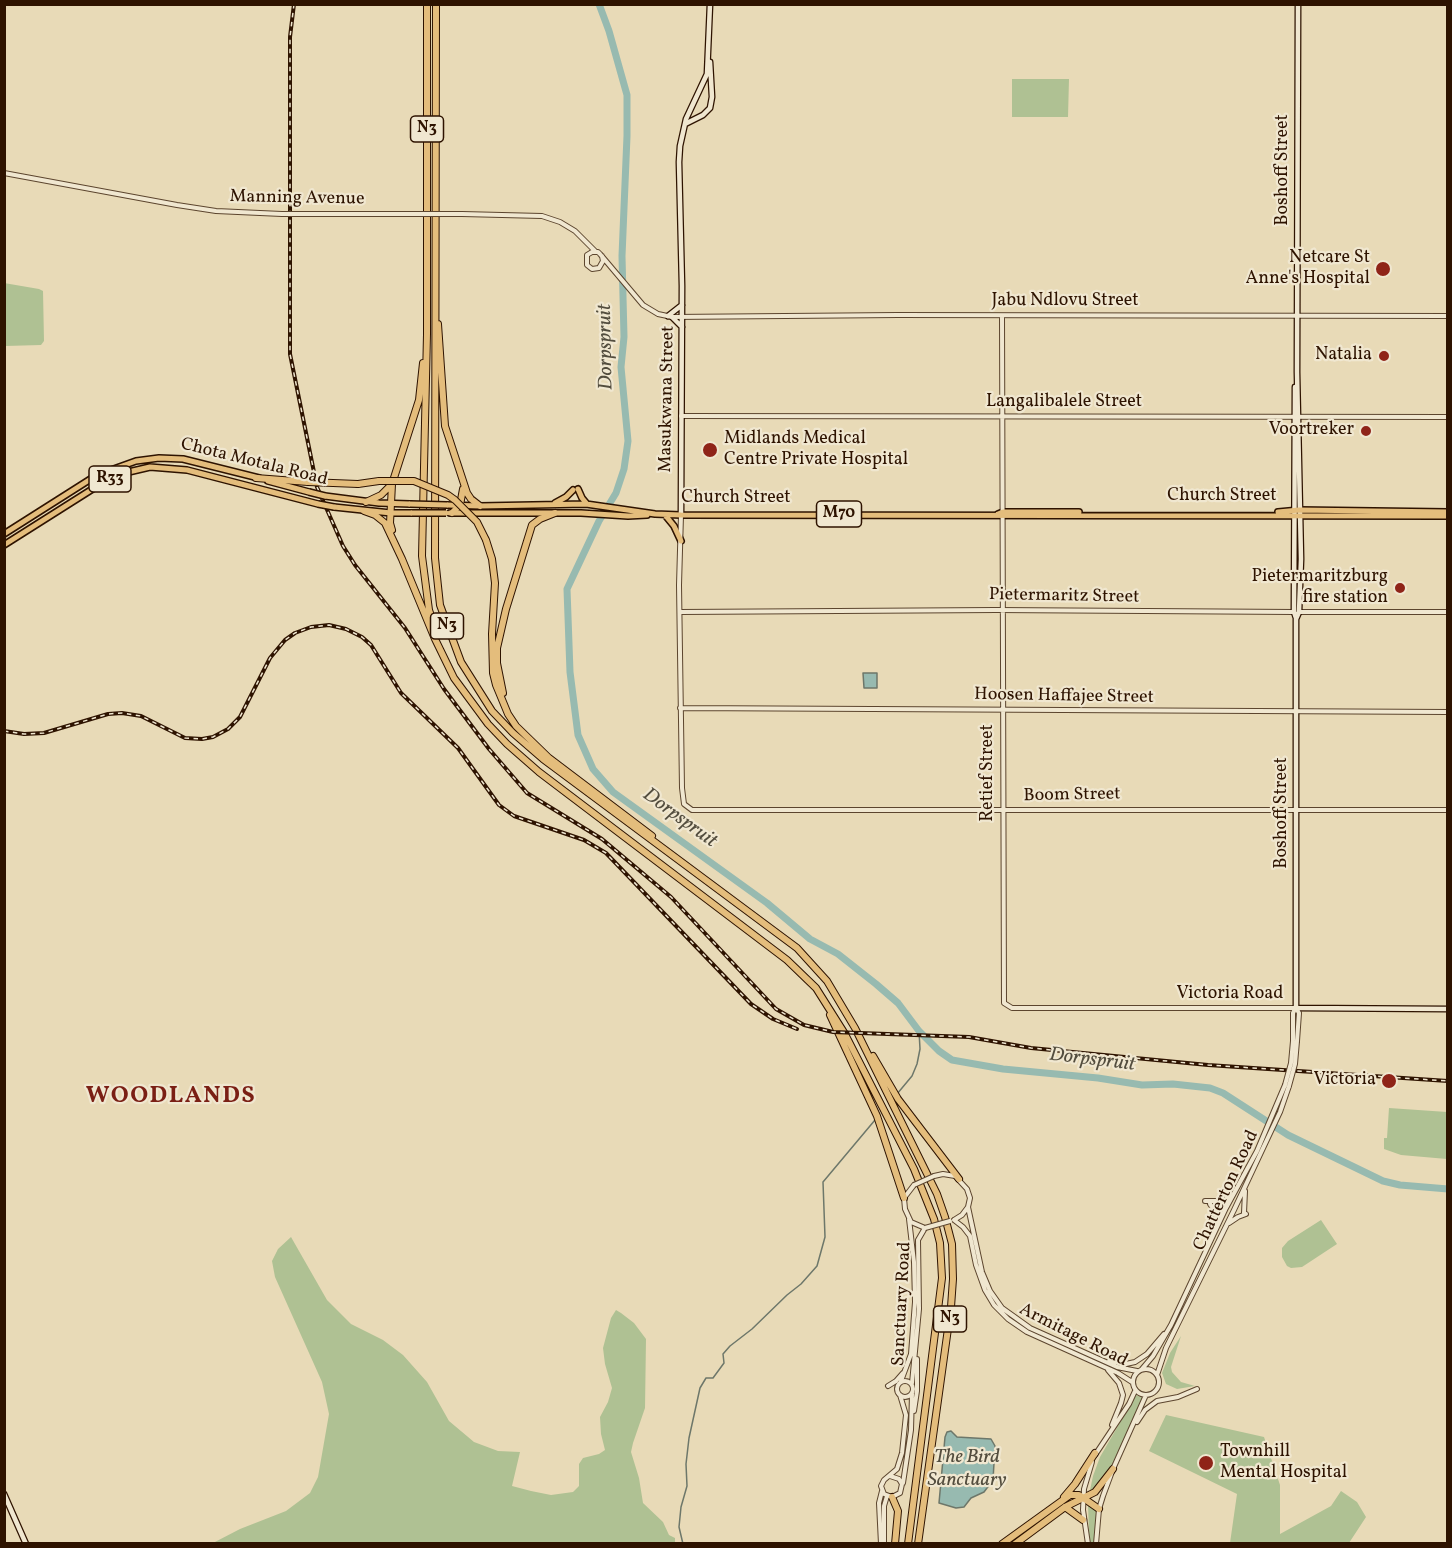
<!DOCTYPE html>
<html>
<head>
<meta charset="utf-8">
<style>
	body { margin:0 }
	#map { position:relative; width:1452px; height:1548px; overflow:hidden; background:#e8dab7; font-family:Vollkorn,serif }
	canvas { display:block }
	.frame { position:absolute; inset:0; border:6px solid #2e1300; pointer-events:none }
</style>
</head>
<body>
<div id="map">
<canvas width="1452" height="1548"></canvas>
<div class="frame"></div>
</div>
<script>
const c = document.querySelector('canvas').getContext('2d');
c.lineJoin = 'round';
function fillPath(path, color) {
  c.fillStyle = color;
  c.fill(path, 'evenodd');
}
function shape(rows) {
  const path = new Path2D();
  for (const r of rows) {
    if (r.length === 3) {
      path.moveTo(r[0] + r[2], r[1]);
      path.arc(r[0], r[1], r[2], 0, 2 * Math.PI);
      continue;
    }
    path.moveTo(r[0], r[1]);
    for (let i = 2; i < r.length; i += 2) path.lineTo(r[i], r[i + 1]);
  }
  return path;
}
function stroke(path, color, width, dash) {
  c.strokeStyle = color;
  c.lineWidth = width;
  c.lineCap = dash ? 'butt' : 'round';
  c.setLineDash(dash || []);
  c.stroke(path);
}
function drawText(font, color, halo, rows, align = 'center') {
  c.font = font + ' Vollkorn,serif';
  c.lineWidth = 4.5;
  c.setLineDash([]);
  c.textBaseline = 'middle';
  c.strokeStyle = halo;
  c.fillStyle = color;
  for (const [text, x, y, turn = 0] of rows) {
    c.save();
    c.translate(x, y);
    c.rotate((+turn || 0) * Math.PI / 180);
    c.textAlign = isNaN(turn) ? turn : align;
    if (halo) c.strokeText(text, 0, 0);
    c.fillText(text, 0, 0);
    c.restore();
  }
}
fillPath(shape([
	[1012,79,1069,79,1068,117,1012,117],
	[4,283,39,289,43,291,44,341,41,345,5,346],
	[1389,1108,1447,1112,1447,1159,1401,1155,1384,1149,1384,1138,1387,1138],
	[1321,1220,1337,1244,1302,1267,1291,1268,1287,1266,1282,1257,1282,1248,1288,1241],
	[291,1237,327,1300,351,1324,383,1340,403,1355,427,1382,449,1421,474,1442,498,1451,520,1452,512,1486,531,1491,551,1495,573,1492,579,1486,579,1464,583,1458,599,1454,605,1450,601,1434,600,1417,608,1402,612,1388,605,1364,603,1348,611,1318,616,1310,621,1313,634,1323,646,1339,645,1408,633,1443,631,1452,639,1478,643,1503,663,1522,669,1535,675,1538,675,1543,213,1543,240,1529,286,1511,310,1493,318,1477,329,1414,322,1382,275,1277,272,1261,278,1249],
	[1181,1336,1171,1367,1172,1372,1181,1382,1195,1386,1177,1389,1166,1384,1162,1373,1170,1353],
	[1136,1395,1143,1398,1119,1452,1106,1479,1089,1495,1093,1476,1100,1457],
	[1166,1415,1264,1437,1280,1485,1280,1534,1331,1506,1341,1491,1357,1502,1366,1517,1349,1543,1230,1543,1237,1494,1149,1451],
	[1088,1503,1098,1511,1095,1543,1090,1543,1089,1536]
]), '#afc193');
const water = shape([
	[863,673,877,673,877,688,864,688,863,673],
	[951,1431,957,1437,991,1439,995,1446,993,1480,984,1492,971,1498,964,1507,956,1508,939,1503,945,1437,947,1432,951,1431]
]);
fillPath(water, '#97bab0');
stroke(water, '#6d776a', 1.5);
stroke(shape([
	[897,1094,912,1076,917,1064,920,1049,919,1031],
	[683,1544,679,1527,681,1507,687,1486,686,1464,689,1438,700,1388,706,1378,713,1378,724,1363,723,1354,730,1346,752,1329,787,1295,801,1284,817,1266,825,1237,823,1182,875,1120]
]), '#6d776a', 1.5);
stroke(shape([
	[599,4,609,31,627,95,627,136,622,256,624,337,621,367,628,441,624,469,616,493,599,521,567,589,570,672,578,735,593,769,613,792,767,903,810,939,838,954,876,984,898,1003,919,1031,939,1051,952,1060,1003,1069,1098,1078,1142,1085,1173,1084,1210,1088,1223,1093,1288,1135,1383,1181,1400,1185,1448,1189]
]), '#97bab0', 7);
const tertiary = shape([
	[4,173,177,205,216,211,282,214],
	[318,214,402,214],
	[462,214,542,216,560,222,575,231,595,251],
	[602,256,603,261,599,268,592,269,587,265,587,255,592,252,598,252,600,254,643,305,658,314,672,317,898,315,1448,316],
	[1002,316,1004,1003,1012,1008,1296,1008],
	[681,416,1448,417],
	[681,515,679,585,682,788,684,804,692,810,1448,810],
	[680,612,996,610,1294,612],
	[1299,612,1448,612],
	[680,708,1448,712],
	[1296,1008,1299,1013,1297,1041],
	[1293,1041,1293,1013,1295,1009],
	[934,1176,943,1174,955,1176,967,1189,970,1198,968,1207,962,1215,954,1220],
	[1205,1201,1221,1201,1231,1197],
	[1210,1204,1215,1211,1218,1225],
	[968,1207,982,1272,990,1291,1002,1308,1030,1328,1117,1367,1137,1371],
	[1244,1213,1245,1191],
	[954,1220,963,1227,970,1236,976,1265,985,1290,994,1305,1008,1319,1027,1332,1118,1373,1132,1382],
	[1229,1223,1238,1217,1246,1214],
	[1109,1361,1126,1364,1135,1362,1147,1354,1164,1334],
	[1146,1382,13],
	[1142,1369,1153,1356,1171,1325,1226,1208,1257,1151,1285,1085],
	[1108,1370,1119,1383,1123,1395,1121,1403,1112,1425],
	[1157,1375,1166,1348,1234,1210,1280,1112,1289,1086],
	[905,1389,8],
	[901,1381,911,1354,915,1302,914,1262,909,1219],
	[912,1383,919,1309,918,1240,925,1228,911,1222,905,1209,904,1198,914,1185],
	[888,1386,896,1381,903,1373],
	[914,1411,917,1391,917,1359],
	[1137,1422,1145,1410,1157,1401,1178,1397,1197,1389],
	[1095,1455,1129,1404,1135,1391],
	[890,1476,899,1479,902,1484,900,1493,892,1497,884,1494,881,1486,884,1480,897,1469,902,1453,906,1415,900,1395],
	[903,1483,911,1430,912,1394],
	[881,1544,879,1503,882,1491],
	[884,1544,884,1506,887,1496],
	[1088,1544,1083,1510,1084,1489,1092,1462],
	[1096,1544,1099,1509,1103,1496,1113,1469,1146,1395]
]);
const secondary = shape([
	[1298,4,1297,372,1301,559,1299,612,1296,619,1296,1008,1448,1009],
	[685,124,703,115,710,108,712,97,710,62],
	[668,316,682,305],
	[672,317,682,327],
	[1295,387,1294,612,1296,618],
	[681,515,682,286,679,162,680,146,686,119,707,74,710,4],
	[4,1494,26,1544]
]);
const primary = shape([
	[268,481,309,492],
	[578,489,582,498,587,504],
	[325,496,379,503,410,504],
	[555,503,566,497,573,490],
	[447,505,480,506,586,504,655,514,681,515,1448,516],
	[334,507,391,513,412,513],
	[1278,512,1299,510,1448,512],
	[450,513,581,513,628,516,647,515],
	[998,514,1003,512,1079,512],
	[665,515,674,526,681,541],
	[4,534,97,475,136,461,159,458,183,459,259,478],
	[4,545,102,483,120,474,150,467,187,470,318,504]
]);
const motorway = shape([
	[427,4,427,334,422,556,429,610,437,633],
	[436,4,435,558,440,605,461,662,492,711,513,733,543,759,797,948,827,981,855,1028,937,1194,945,1217,952,1244,953,1279,951,1307,918,1544],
	[438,324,445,426,467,493,471,499,480,506],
	[256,478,308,482],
	[358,484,379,481],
	[366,502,381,495,392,484,419,400,423,363],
	[364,511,375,515,385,523,402,559,435,639,454,678,488,724,507,744,539,772,787,960,816,988,845,1034,914,1169,934,1219,940,1243,942,1278,908,1544],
	[452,513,460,505,463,489],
	[392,530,390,523,392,484],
	[486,540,492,559,495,583,492,634,493,673,496,685,508,714,516,726,549,758,652,836],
	[503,693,497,663,497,648,506,609,532,525,540,519,555,513],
	[830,1015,877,1116,904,1198],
	[873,1056,898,1099,959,1179],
	[892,1497,898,1511,895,1544],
	[1064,1497,1075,1484,1095,1453],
	[1065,1507,1083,1520],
	[1002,1544,1070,1495,1079,1495,1099,1509],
	[1015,1544,1065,1507,1095,1492,1113,1469]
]);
stroke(tertiary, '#5c452e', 6);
stroke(secondary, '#2e1300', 7);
stroke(primary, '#2e1300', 8);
stroke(motorway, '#2e1300', 8);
stroke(tertiary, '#f0e7d0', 4);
stroke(secondary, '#f0e7d0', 4.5);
stroke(primary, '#e4bd7c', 5);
stroke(motorway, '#e4bd7c', 6);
const rail = shape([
	[294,4,290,37,290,354,317,487,343,546,355,565,405,628,444,689,489,749,527,793,602,839,671,897,776,1009,804,1025,833,1032,969,1037,1031,1048,1208,1065,1448,1081],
	[4,731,24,734,44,733,108,714,122,713,141,716,185,738,202,739,213,737,228,729,240,717,270,658,285,640,295,633,311,627,329,625,346,629,362,637,371,645,401,693,458,748,499,805,514,816,584,840,606,853,751,1004,773,1019,797,1029]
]);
stroke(rail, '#2e1300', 4);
stroke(rail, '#f0e7d0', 1.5, [4.5]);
const tertiaryBridge = shape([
	[282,214,318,214],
	[402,214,462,214],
	[1285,1085,1291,1063,1293,1041],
	[1289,1086,1295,1064,1297,1041],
	[914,1185,934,1176],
	[925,1228,950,1221]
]);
const primaryBridge = shape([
	[309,492,325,496],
	[318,504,334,507],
	[410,504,447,505],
	[412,513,446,513]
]);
const motorwayBridge = shape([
	[379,481,414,481,448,495,455,500,477,522,486,540],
	[308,482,358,484]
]);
stroke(tertiaryBridge, '#5c452e', 6, []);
stroke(primaryBridge, '#2e1300', 8, []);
stroke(motorwayBridge, '#2e1300', 8, []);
stroke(tertiaryBridge, '#f0e7d0', 4);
stroke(primaryBridge, '#e4bd7c', 5);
stroke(motorwayBridge, '#e4bd7c', 6);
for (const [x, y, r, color] of [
	[1383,269,8,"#8f2418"],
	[1384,356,6,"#8f2418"],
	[1366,431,6,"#8f2418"],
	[710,450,8,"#8f2418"],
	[1400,588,6,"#8f2418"],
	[1389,1081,8,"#8f2418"],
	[1206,1463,8,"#8f2418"]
]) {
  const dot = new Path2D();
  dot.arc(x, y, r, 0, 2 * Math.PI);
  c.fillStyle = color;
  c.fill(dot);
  stroke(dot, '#f0e7d0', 2);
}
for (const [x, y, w] of [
	[427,129,33],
	[110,479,42],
	[839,514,45],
	[447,626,33],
	[950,1319,33]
]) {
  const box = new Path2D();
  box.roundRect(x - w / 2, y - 13, w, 26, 4.5);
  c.fillStyle = '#f0e7d0';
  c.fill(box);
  stroke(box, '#2e1300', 1.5);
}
drawText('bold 16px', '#2e1300', null, [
	["N3",427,129],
	["R33",110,479],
	["M70",839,514],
	["N3",447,626],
	["N3",950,1319]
]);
drawText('18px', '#2e1300', '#f0e7d0', [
	["Boshoff Street",1284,170,-90],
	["Manning Avenue",297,199,1],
	["Jabu Ndlovu Street",1065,302],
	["Masukwana Street",668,399,-89],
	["Langalibalele Street",1064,403],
	["Chota Motala Road",254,463,14],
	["Church Street",1222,497],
	["Church Street",736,499],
	["Pietermaritz Street",1064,597,1],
	["Hoosen Haffajee Street",1064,697,1],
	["Retief Street",989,773,-90],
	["Boom Street",1072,796,-1],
	["Boshoff Street",1283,813,-90],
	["Victoria Road",1230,995],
	["Chatterton Road",1227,1191,-65],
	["Sanctuary Road",903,1304,-87],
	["Armitage Road",1073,1336,27]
]);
drawText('18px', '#2e1300', '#f0e7d0', [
	["Netcare St",1370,259],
	["Anne's Hospital",1370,280],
	["Natalia",1372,356],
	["Voortreker",1354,431],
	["Midlands Medical",724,440,"left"],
	["Centre Private Hospital",724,461,"left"],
	["Pietermaritzburg",1388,578],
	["fire station",1388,599],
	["Victoria",1376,1081],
	["Townhill",1220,1453,"left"],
	["Mental Hospital",1220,1474,"left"]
], 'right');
drawText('italic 20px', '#534d3e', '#f0e7d0', [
	["Dorpspruit",607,347,-91],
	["Dorpspruit",679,819,36],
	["Dorpspruit",1092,1061,7],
	["The Bird",967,1458],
	["Sanctuary",967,1481]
]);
c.letterSpacing = '1.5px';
drawText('bold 24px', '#7a1f14', '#f0e7d0', [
	["WOODLANDS",171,1098]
]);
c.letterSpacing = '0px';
</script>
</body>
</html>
